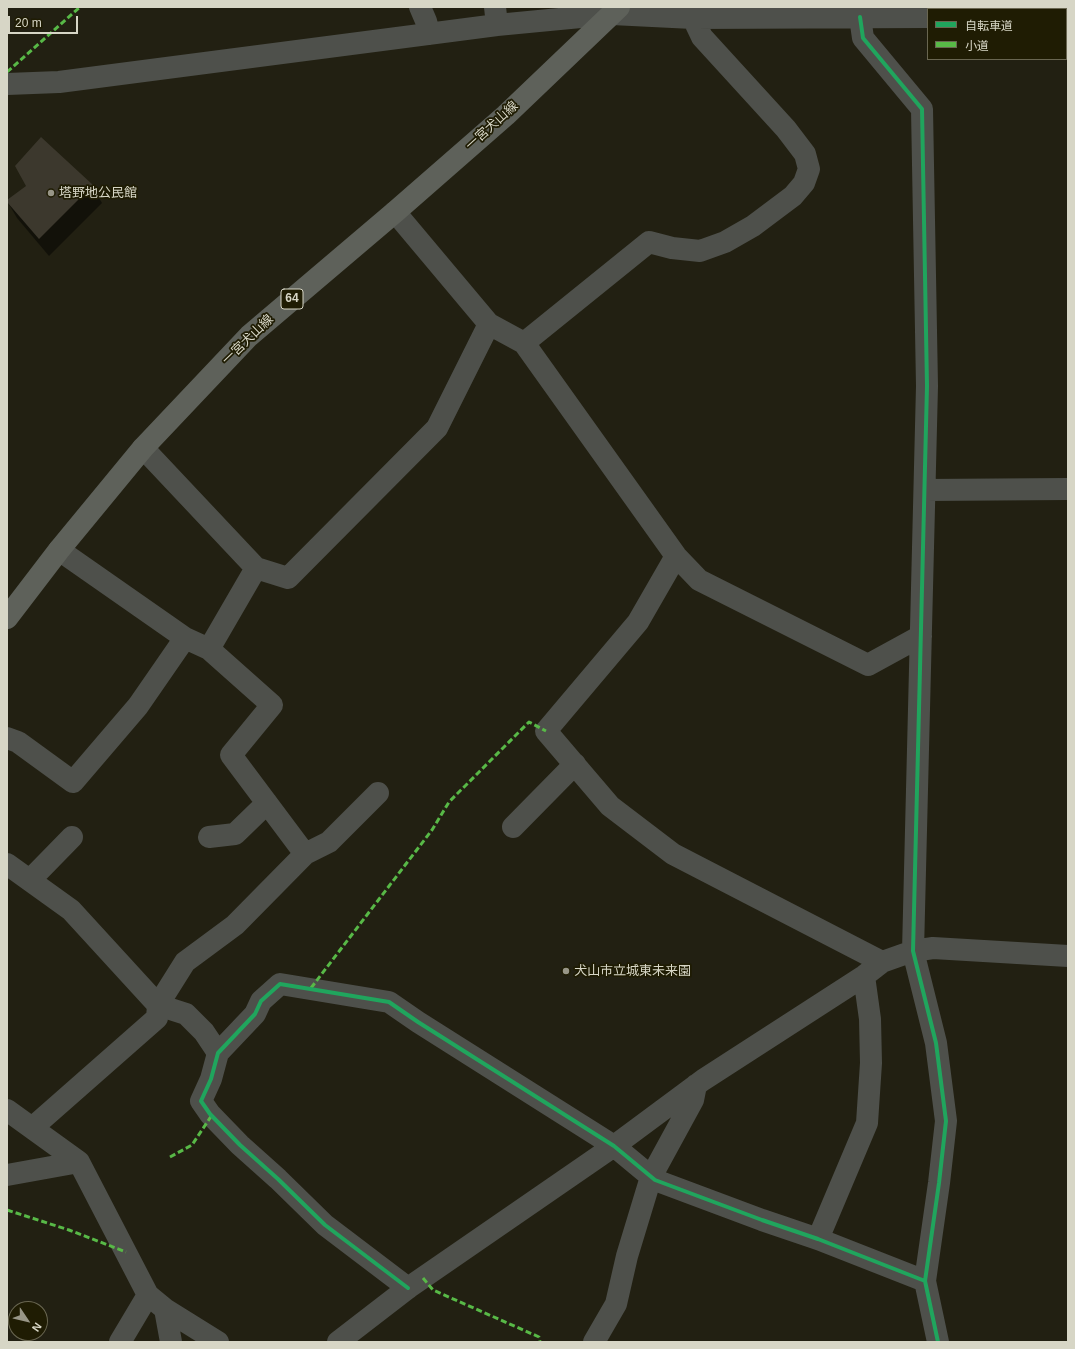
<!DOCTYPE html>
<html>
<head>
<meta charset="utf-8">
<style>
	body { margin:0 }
	#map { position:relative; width:1075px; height:1349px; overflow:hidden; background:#222012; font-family:Helvetica,"Noto Sans JP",sans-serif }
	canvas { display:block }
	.frame { position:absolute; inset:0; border:8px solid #d7d6c6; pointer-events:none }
	.legend { position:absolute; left:927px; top:8px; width:140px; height:52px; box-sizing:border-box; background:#1f1c03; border:1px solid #696651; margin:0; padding:5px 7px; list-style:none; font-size:12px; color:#d7d6c6 }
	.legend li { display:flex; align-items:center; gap:8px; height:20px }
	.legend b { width:20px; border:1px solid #696651 }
	.north { position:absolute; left:8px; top:1301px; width:40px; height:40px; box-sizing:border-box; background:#1f1c03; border:1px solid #696651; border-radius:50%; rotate:125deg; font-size:11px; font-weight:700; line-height:16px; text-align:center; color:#d7d6c6 }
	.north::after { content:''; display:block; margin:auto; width:14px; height:18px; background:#989687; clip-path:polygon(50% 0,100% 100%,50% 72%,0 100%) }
	.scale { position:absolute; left:8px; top:16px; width:70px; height:18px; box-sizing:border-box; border:2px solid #d7d6c6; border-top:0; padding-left:5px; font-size:12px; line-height:14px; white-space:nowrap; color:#d7d6c6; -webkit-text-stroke:3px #1f1c03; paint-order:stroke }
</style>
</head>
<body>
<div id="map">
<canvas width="1075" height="1349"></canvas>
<div class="frame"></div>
<ul class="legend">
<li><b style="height:5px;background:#20a55d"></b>自転車道</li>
<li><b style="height:5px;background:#58b947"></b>小道</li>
</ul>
<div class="north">N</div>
<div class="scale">20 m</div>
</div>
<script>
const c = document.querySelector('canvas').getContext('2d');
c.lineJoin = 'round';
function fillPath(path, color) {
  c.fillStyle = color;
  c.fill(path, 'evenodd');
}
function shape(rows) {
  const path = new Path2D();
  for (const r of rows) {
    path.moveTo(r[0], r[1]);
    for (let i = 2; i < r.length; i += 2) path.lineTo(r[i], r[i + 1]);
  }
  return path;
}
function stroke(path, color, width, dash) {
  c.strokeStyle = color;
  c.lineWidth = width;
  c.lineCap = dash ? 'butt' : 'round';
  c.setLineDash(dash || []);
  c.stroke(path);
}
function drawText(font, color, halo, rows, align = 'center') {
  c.font = font + ' Helvetica,"Noto Sans JP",sans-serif';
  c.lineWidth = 3.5;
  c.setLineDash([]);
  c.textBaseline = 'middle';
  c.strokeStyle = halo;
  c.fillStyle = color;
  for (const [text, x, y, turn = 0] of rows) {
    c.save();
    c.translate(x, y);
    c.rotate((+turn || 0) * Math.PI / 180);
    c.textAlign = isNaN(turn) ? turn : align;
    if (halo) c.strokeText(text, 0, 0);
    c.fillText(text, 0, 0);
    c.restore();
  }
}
fillPath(shape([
	[92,186,102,203,49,256,17,218,7,201]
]), '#0007');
fillPath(shape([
	[41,137,93,185,39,239,7,202,7,200,26,186,15,166]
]), '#3c382d');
stroke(shape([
	[420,7,426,21,429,34],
	[495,7,497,25],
	[860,17,863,38,922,109,927,386,913,951,936,1043,946,1121,939,1183,925,1281,938,1342],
	[1066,20,1068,20],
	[7,84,59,82,497,25,612,14,693,18,928,17],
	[395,212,489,324,524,343,676,556,699,580,868,665,921,636],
	[524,343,649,242,672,248,700,251,725,242,753,226,793,196,804,183,809,169,805,154,786,129,702,37,693,18],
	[143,448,256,568,209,649],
	[925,490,1068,489],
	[676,556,638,622,546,731,610,806,673,854,882,962],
	[256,568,288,578,437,428,489,324],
	[7,738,18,742,73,782,138,706,185,638],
	[513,827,575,764],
	[209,837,235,834,267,803],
	[305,854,329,842,378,793],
	[7,864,71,910,158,1005,186,1014,204,1032,218,1053],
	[30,880,72,837],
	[7,1110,79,1162,148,1295,165,1309,218,1342],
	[32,1128,157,1018,158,1005,185,962,235,925,305,854,231,755,272,705,209,649,185,638,59,550],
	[7,1175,79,1162],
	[818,1239,867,1123,871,1063,870,1019,864,976],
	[408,1288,325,1225,278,1179,240,1145,210,1114,201,1101,211,1079,218,1053,255,1014,261,1001,280,984,389,1002,418,1022,614,1146,655,1180,762,1220,818,1239,925,1281],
	[165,1309,171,1342],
	[120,1342,148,1295],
	[338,1342,408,1288,614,1146,703,1080,864,976,882,962,913,951,933,948,1068,956],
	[594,1342,616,1304,627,1256,651,1177,693,1100,696,1085]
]), '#4e504b', 22);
stroke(shape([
	[7,618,59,550,143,448,249,336,395,212,506,115,619,7]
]), '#5e615a', 22);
stroke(shape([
	[7,72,80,7],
	[311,988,432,830,449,802,529,722,546,731],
	[170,1157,192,1145,212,1115],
	[7,1210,69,1230,126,1252],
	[423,1278,433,1290,539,1337,540,1342]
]), '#58b947', 3, [6, 3]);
stroke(shape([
	[860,17,863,38,922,109,927,386,913,951,936,1043,946,1121,939,1183,925,1281,938,1342],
	[408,1288,325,1225,278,1179,240,1145,210,1114,201,1101,211,1079,218,1053,255,1014,261,1001,280,984,389,1002,418,1022,614,1146,655,1180,762,1220,818,1239,925,1281]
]), '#20a55d', 4);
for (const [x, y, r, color] of [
	[51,193,4,"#989687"],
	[566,971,4,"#989687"]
]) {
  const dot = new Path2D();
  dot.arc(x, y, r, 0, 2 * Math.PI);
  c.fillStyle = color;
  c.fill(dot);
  stroke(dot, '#1f1c03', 1.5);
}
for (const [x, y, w] of [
	[292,299,22]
]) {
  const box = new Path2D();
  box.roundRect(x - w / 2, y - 10, w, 20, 3);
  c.fillStyle = '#1f1c03';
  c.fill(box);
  stroke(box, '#d7d6c6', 1);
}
drawText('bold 12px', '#d7d6c6', null, [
	["64",292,299]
]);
drawText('13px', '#d7d6c6', '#1f1c03', [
	["一宮犬山線",492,126,-42],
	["一宮犬山線",248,340,-44]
]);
drawText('13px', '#d7d6c6', '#1f1c03', [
	["塔野地公民館",59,193],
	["犬山市立城東未来園",574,971]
], 'left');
</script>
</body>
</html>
